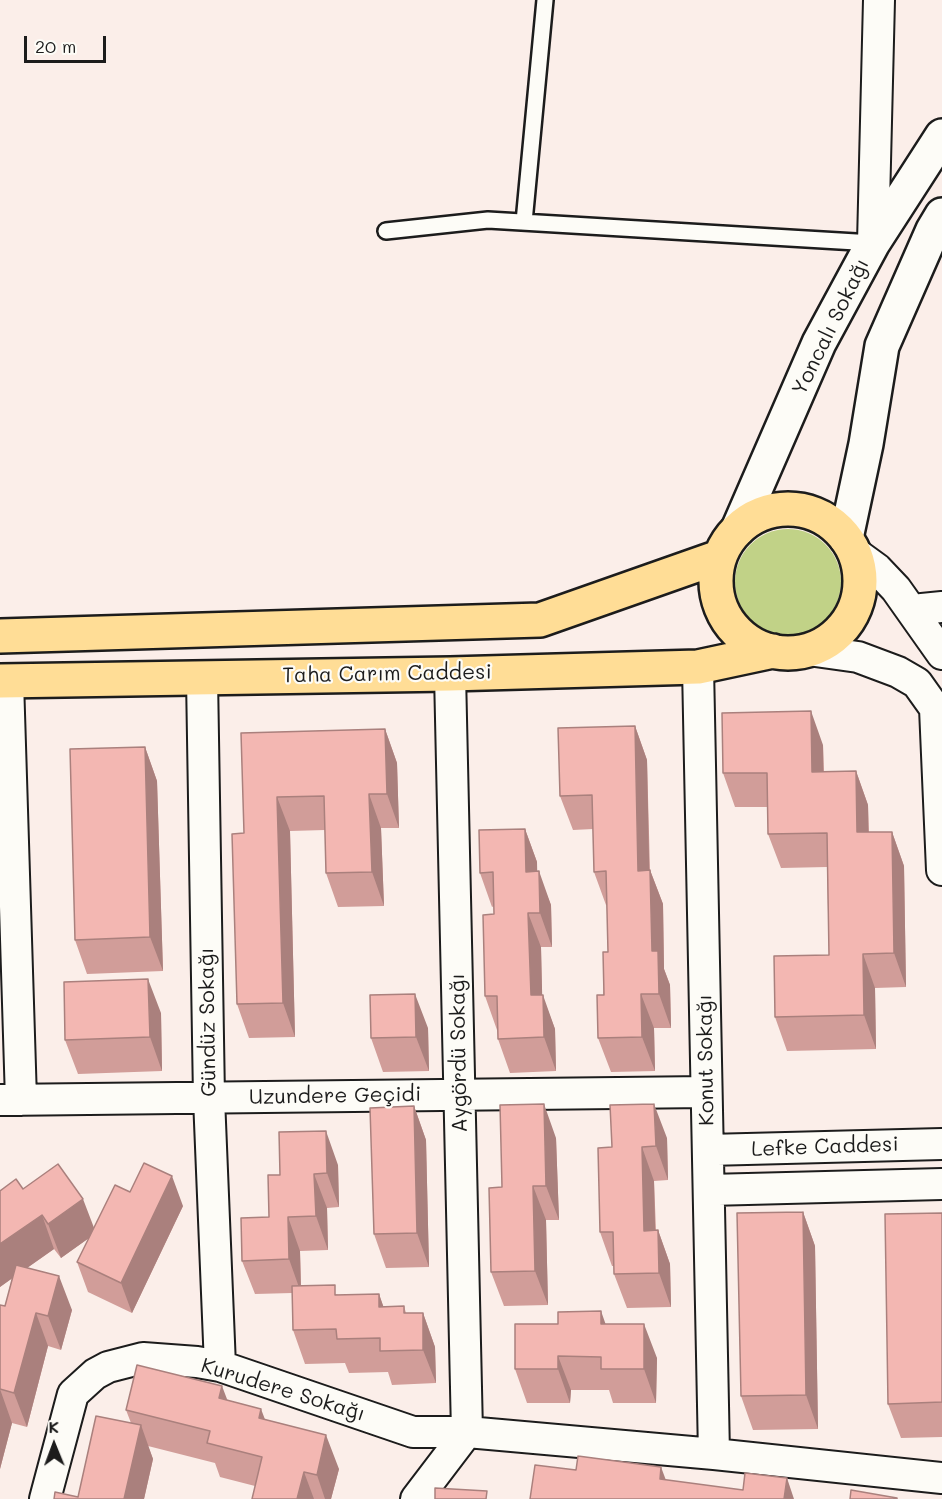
<!DOCTYPE html>
<html>
<head>
<meta charset="utf-8">
<style>
	body { margin:0 }
	#map { position:relative; width:942px; height:1499px; overflow:hidden; background:#fbeee9; font-family:Mali,sans-serif }
	canvas { display:block }
	.north { position:absolute; left:24px; top:1415px; width:60px; height:60px; -webkit-text-stroke:4px #fdfcf7; paint-order:stroke; rotate:359deg; font-size:16px; font-weight:700; line-height:24px; text-align:center; color:#1c1c1c }
	.north::after { content:''; display:block; margin:auto; width:21px; height:27px; background:#1c1c1c; clip-path:polygon(50% 0,100% 100%,50% 72%,0 100%) }
	.scale { position:absolute; left:24px; top:36px; width:82px; height:27px; box-sizing:border-box; border:3px solid #1c1c1c; border-top:0; padding-left:8px; font-size:18px; line-height:21px; white-space:nowrap; color:#1c1c1c; -webkit-text-stroke:4px #fdfcf7; paint-order:stroke }
</style>
</head>
<body>
<div id="map">
<canvas width="942" height="1499"></canvas>
<div class="north">K</div>
<div class="scale">20 m</div>
</div>
<script>
const c = document.querySelector('canvas').getContext('2d');
c.lineJoin = 'round';
function fillPath(path, color) {
  c.fillStyle = color;
  c.fill(path, 'evenodd');
}
function shape(rows) {
  const path = new Path2D();
  for (const r of rows) {
    if (r.length === 3) {
      path.moveTo(r[0] + r[2], r[1]);
      path.arc(r[0], r[1], r[2], 0, 2 * Math.PI);
      continue;
    }
    path.moveTo(r[0], r[1]);
    for (let i = 2; i < r.length; i += 2) path.lineTo(r[i], r[i + 1]);
  }
  return path;
}
function stroke(path, color, width, dash) {
  c.strokeStyle = color;
  c.lineWidth = width;
  c.lineCap = dash ? 'butt' : 'round';
  c.setLineDash(dash || []);
  c.stroke(path);
}
function drawText(font, color, halo, rows, align = 'center') {
  c.font = font + ' Mali,sans-serif';
  c.lineWidth = 4.5;
  c.setLineDash([]);
  c.textBaseline = 'middle';
  c.strokeStyle = halo;
  c.fillStyle = color;
  for (const [text, x, y, turn = 0] of rows) {
    c.save();
    c.translate(x, y);
    c.rotate((+turn || 0) * Math.PI / 180);
    c.textAlign = isNaN(turn) ? turn : align;
    if (halo) c.strokeText(text, 0, 0);
    c.fillText(text, 0, 0);
    c.restore();
  }
}
fillPath(shape([
	[788,582,53]
]), '#c1d287');
const lane = shape([
	[524,222,545,0],
	[386,231,488,220,873,243]
]);
const street = shape([
	[873,243,879,0],
	[855,553,877,569,896,589,942,654],
	[912,610,942,607],
	[808,650,858,657,898,672,917,683,942,718],
	[698,667,714,1454],
	[450,674,467,1432],
	[202,678,209,1098,220,1366],
	[8,681,21,1100],
	[935,708,942,870],
	[0,1100,706,1092],
	[708,1150,942,1144],
	[709,1190,942,1184],
	[45,1499,73,1394,95,1374,108,1367,143,1358,197,1362,220,1366,413,1432,467,1432,714,1454,942,1478],
	[416,1499,467,1432]
]);
const secondary = shape([
	[738,529,819,343,873,243,942,136],
	[846,538,866,444,882,346,933,230,942,215]
]);
const primary = shape([
	[788,581,72],
	[0,636,540,620,719,557],
	[0,681,450,674,698,667,773,651]
]);
stroke(lane, '#1c1c1c', 20);
stroke(street, '#1c1c1c', 34);
stroke(secondary, '#1c1c1c', 38);
stroke(primary, '#1c1c1c', 38);
stroke(lane, '#fdfcf7', 15);
stroke(street, '#fdfcf7', 30);
stroke(secondary, '#fdfcf7', 33);
stroke(primary, '#ffdd96', 33);
fillPath(shape([
	[635,726,647,760,650,870,663,904,664,969,670,985,671,1028,654,1028,655,1071,611,1072,598,1038,608,952,607,905,606,905,594,872,593,829,573,830,560,796],
	[385,729,397,763,399,828,381,828,384,906,338,907,326,873,325,830,290,831,295,1037,249,1038,237,1004,244,833,241,733],
	[823,745,824,772,856,771,868,805,869,832,892,832,904,866,906,987,875,988,876,1049,787,1051,775,1017,829,955,827,867,781,868,768,834,768,807,735,807,723,773],
	[145,747,157,781,163,971,87,974,75,940],
	[525,829,537,862,537,871,551,905,552,947,541,947,542,995,555,1029,556,1071,510,1073,498,1039,498,1030,497,1030,485,996,494,914,494,906,492,907,480,873],
	[161,1013,162,1071,78,1074,65,1040],
	[428,1028,429,1071,383,1072,371,1038],
	[414,1106,426,1140,429,1267,386,1268,374,1234],
	[556,1138,559,1220,546,1220,548,1305,504,1306,491,1272,502,1187],
	[667,1138,668,1180,654,1181,656,1230,658,1230,670,1264,671,1307,627,1308,614,1274,614,1266,612,1266,600,1232,612,1147],
	[338,1165,339,1207,327,1208,328,1250,300,1251,301,1285,339,1295,379,1294,383,1306,404,1306,406,1313,423,1313,435,1347,436,1383,392,1385,388,1372,349,1373,345,1363,305,1364,293,1330,292,1293,255,1294,242,1261,269,1217,280,1175],
	[23,1189,94,1228,130,1192,183,1206,132,1313,88,1292,77,1262,89,1238,61,1258,54,1249,27,1268,72,1310,61,1350,48,1346,27,1427,12,1423,0,1469,0,1305,5,1306,12,1278,0,1287,0,1191],
	[803,1212,815,1246,818,1429,753,1430,741,1396],
	[942,1213,942,1437,901,1438,888,1404],
	[606,1324,657,1358,656,1403,613,1403,609,1390,571,1390,570,1403,527,1403,515,1369],
	[228,1400,265,1420,339,1469,331,1499,252,1499,255,1486,220,1477,215,1463,148,1446,153,1459,144,1499,54,1499,78,1497,131,1423,126,1410]
]), '#d19d99');
fillPath(shape([
	[811,711,823,745,824,806,812,772],
	[635,726,647,760,650,905,638,871],
	[385,729,397,763,399,828,387,794],
	[145,747,157,781,163,971,150,937],
	[856,771,868,805,869,866,857,832],
	[369,794,381,828,384,906,372,872],
	[277,797,290,831,295,1037,283,1003],
	[525,829,537,862,538,906,526,872],
	[892,832,904,866,906,987,894,953],
	[650,870,663,904,664,969,670,985,671,1028,659,994,652,951],
	[539,871,551,905,552,947,540,913],
	[528,913,541,947,543,1029,531,995],
	[863,954,875,988,876,1049,864,1015],
	[148,979,161,1013,162,1071,150,1037],
	[415,994,428,1028,429,1071,416,1037],
	[641,994,654,1028,655,1071,642,1037],
	[543,995,555,1029,556,1071,544,1037],
	[544,1104,556,1138,559,1220,546,1186],
	[654,1104,667,1138,668,1180,656,1146],
	[414,1106,426,1140,429,1267,417,1233],
	[326,1131,338,1165,339,1207,327,1173],
	[642,1147,654,1181,656,1265,644,1231],
	[314,1174,327,1208,328,1250,316,1216],
	[172,1176,183,1206,132,1313,121,1283],
	[533,1186,546,1220,548,1305,535,1271],
	[83,1199,96,1233,61,1258,48,1224],
	[803,1212,815,1246,818,1429,806,1395],
	[42,1215,54,1249,0,1287,0,1244],
	[288,1217,300,1251,301,1293,289,1259],
	[658,1230,670,1264,671,1307,659,1273],
	[59,1276,72,1310,61,1350,48,1316],
	[379,1294,391,1328,379,1307],
	[601,1311,613,1345,601,1324],
	[36,1313,48,1346,27,1427,14,1393],
	[423,1313,435,1347,436,1383,423,1350],
	[644,1324,657,1358,656,1403,644,1369],
	[558,1356,571,1390,570,1403,558,1369],
	[222,1386,235,1420,219,1398],
	[0,1389,12,1423,0,1469],
	[261,1409,274,1443,259,1418],
	[141,1425,153,1459,144,1499,124,1499],
	[326,1435,339,1469,331,1499,325,1499,317,1475],
	[661,1467,673,1499,660,1479],
	[304,1472,314,1499,297,1499],
	[787,1478,794,1499,784,1499]
]), '#aa807d');
const building = shape([
	[811,711,812,772,856,771,857,832,892,832,894,953,863,954,864,1015,775,1017,774,956,829,955,827,833,768,834,767,773,723,773,722,713,811,711],
	[635,726,638,871,650,870,652,951,658,951,659,994,641,994,642,1037,598,1038,597,995,604,995,603,952,608,952,606,871,594,872,592,795,560,796,558,728,635,726],
	[385,729,387,794,369,794,372,872,326,873,324,796,277,797,283,1003,237,1004,232,834,244,833,241,733,385,729],
	[145,747,150,937,75,940,70,749,145,747],
	[525,829,526,872,539,871,540,913,528,913,531,995,543,995,544,1037,498,1039,497,996,485,996,483,915,494,914,493,872,480,873,479,830,525,829],
	[148,979,150,1037,65,1040,64,982,148,979],
	[415,994,416,1037,371,1038,370,995,415,994],
	[544,1104,546,1186,533,1186,535,1271,491,1272,489,1188,502,1187,500,1105,544,1104],
	[654,1104,656,1146,642,1147,644,1231,658,1230,659,1273,614,1274,613,1232,600,1232,598,1148,612,1147,610,1105,654,1104],
	[414,1106,417,1233,374,1234,370,1108,414,1106],
	[326,1131,327,1173,314,1174,316,1216,288,1217,289,1259,242,1261,241,1218,269,1217,268,1175,280,1175,279,1132,326,1131],
	[144,1163,172,1176,121,1283,77,1262,115,1185,130,1192,144,1163],
	[58,1164,83,1199,48,1224,42,1215,0,1244,0,1191,16,1179,23,1189,58,1164],
	[803,1212,806,1395,741,1396,737,1213,803,1212],
	[942,1213,942,1402,888,1404,885,1214,942,1213],
	[16,1265,59,1276,48,1316,36,1313,14,1393,0,1389,0,1305,5,1306,16,1265],
	[335,1285,335,1295,379,1294,379,1307,404,1306,404,1313,423,1313,423,1350,380,1351,380,1338,337,1339,336,1329,293,1330,292,1286,335,1285],
	[601,1311,601,1324,644,1324,644,1369,601,1369,601,1357,558,1356,558,1369,515,1369,515,1324,558,1324,558,1312,601,1311],
	[137,1365,222,1386,219,1398,261,1409,259,1418,326,1435,317,1475,304,1472,297,1499,252,1499,262,1457,207,1443,210,1431,126,1410,137,1365],
	[96,1416,141,1425,124,1499,54,1499,55,1492,78,1497,96,1416],
	[578,1456,661,1467,660,1479,743,1490,745,1473,787,1478,784,1499,530,1499,535,1465,576,1470,578,1456],
	[435,1488,487,1491,486,1499,435,1499,435,1488],
	[851,1490,897,1498,897,1499,850,1499,851,1490]
]);
fillPath(building, '#f3b7b2');
stroke(building, '#aa807d', 1.5);
drawText('21px', '#1c1c1c', '#fdfcf7', [
	["Yoncalı Sokağı",831,327,-64],
	["Taha Carım Caddesi",387,674,-1],
	["Gündüz Sokağı",208,1022,-91],
	["Aygördü Sokağı",459,1053,-91],
	["Konut Sokağı",706,1060,-91],
	["Uzundere Geçidi",335,1096,-1],
	["Lefke Caddesi",825,1147,-2],
	["Kurudere Sokağı",283,1390,17]
]);
</script>
</body>
</html>
